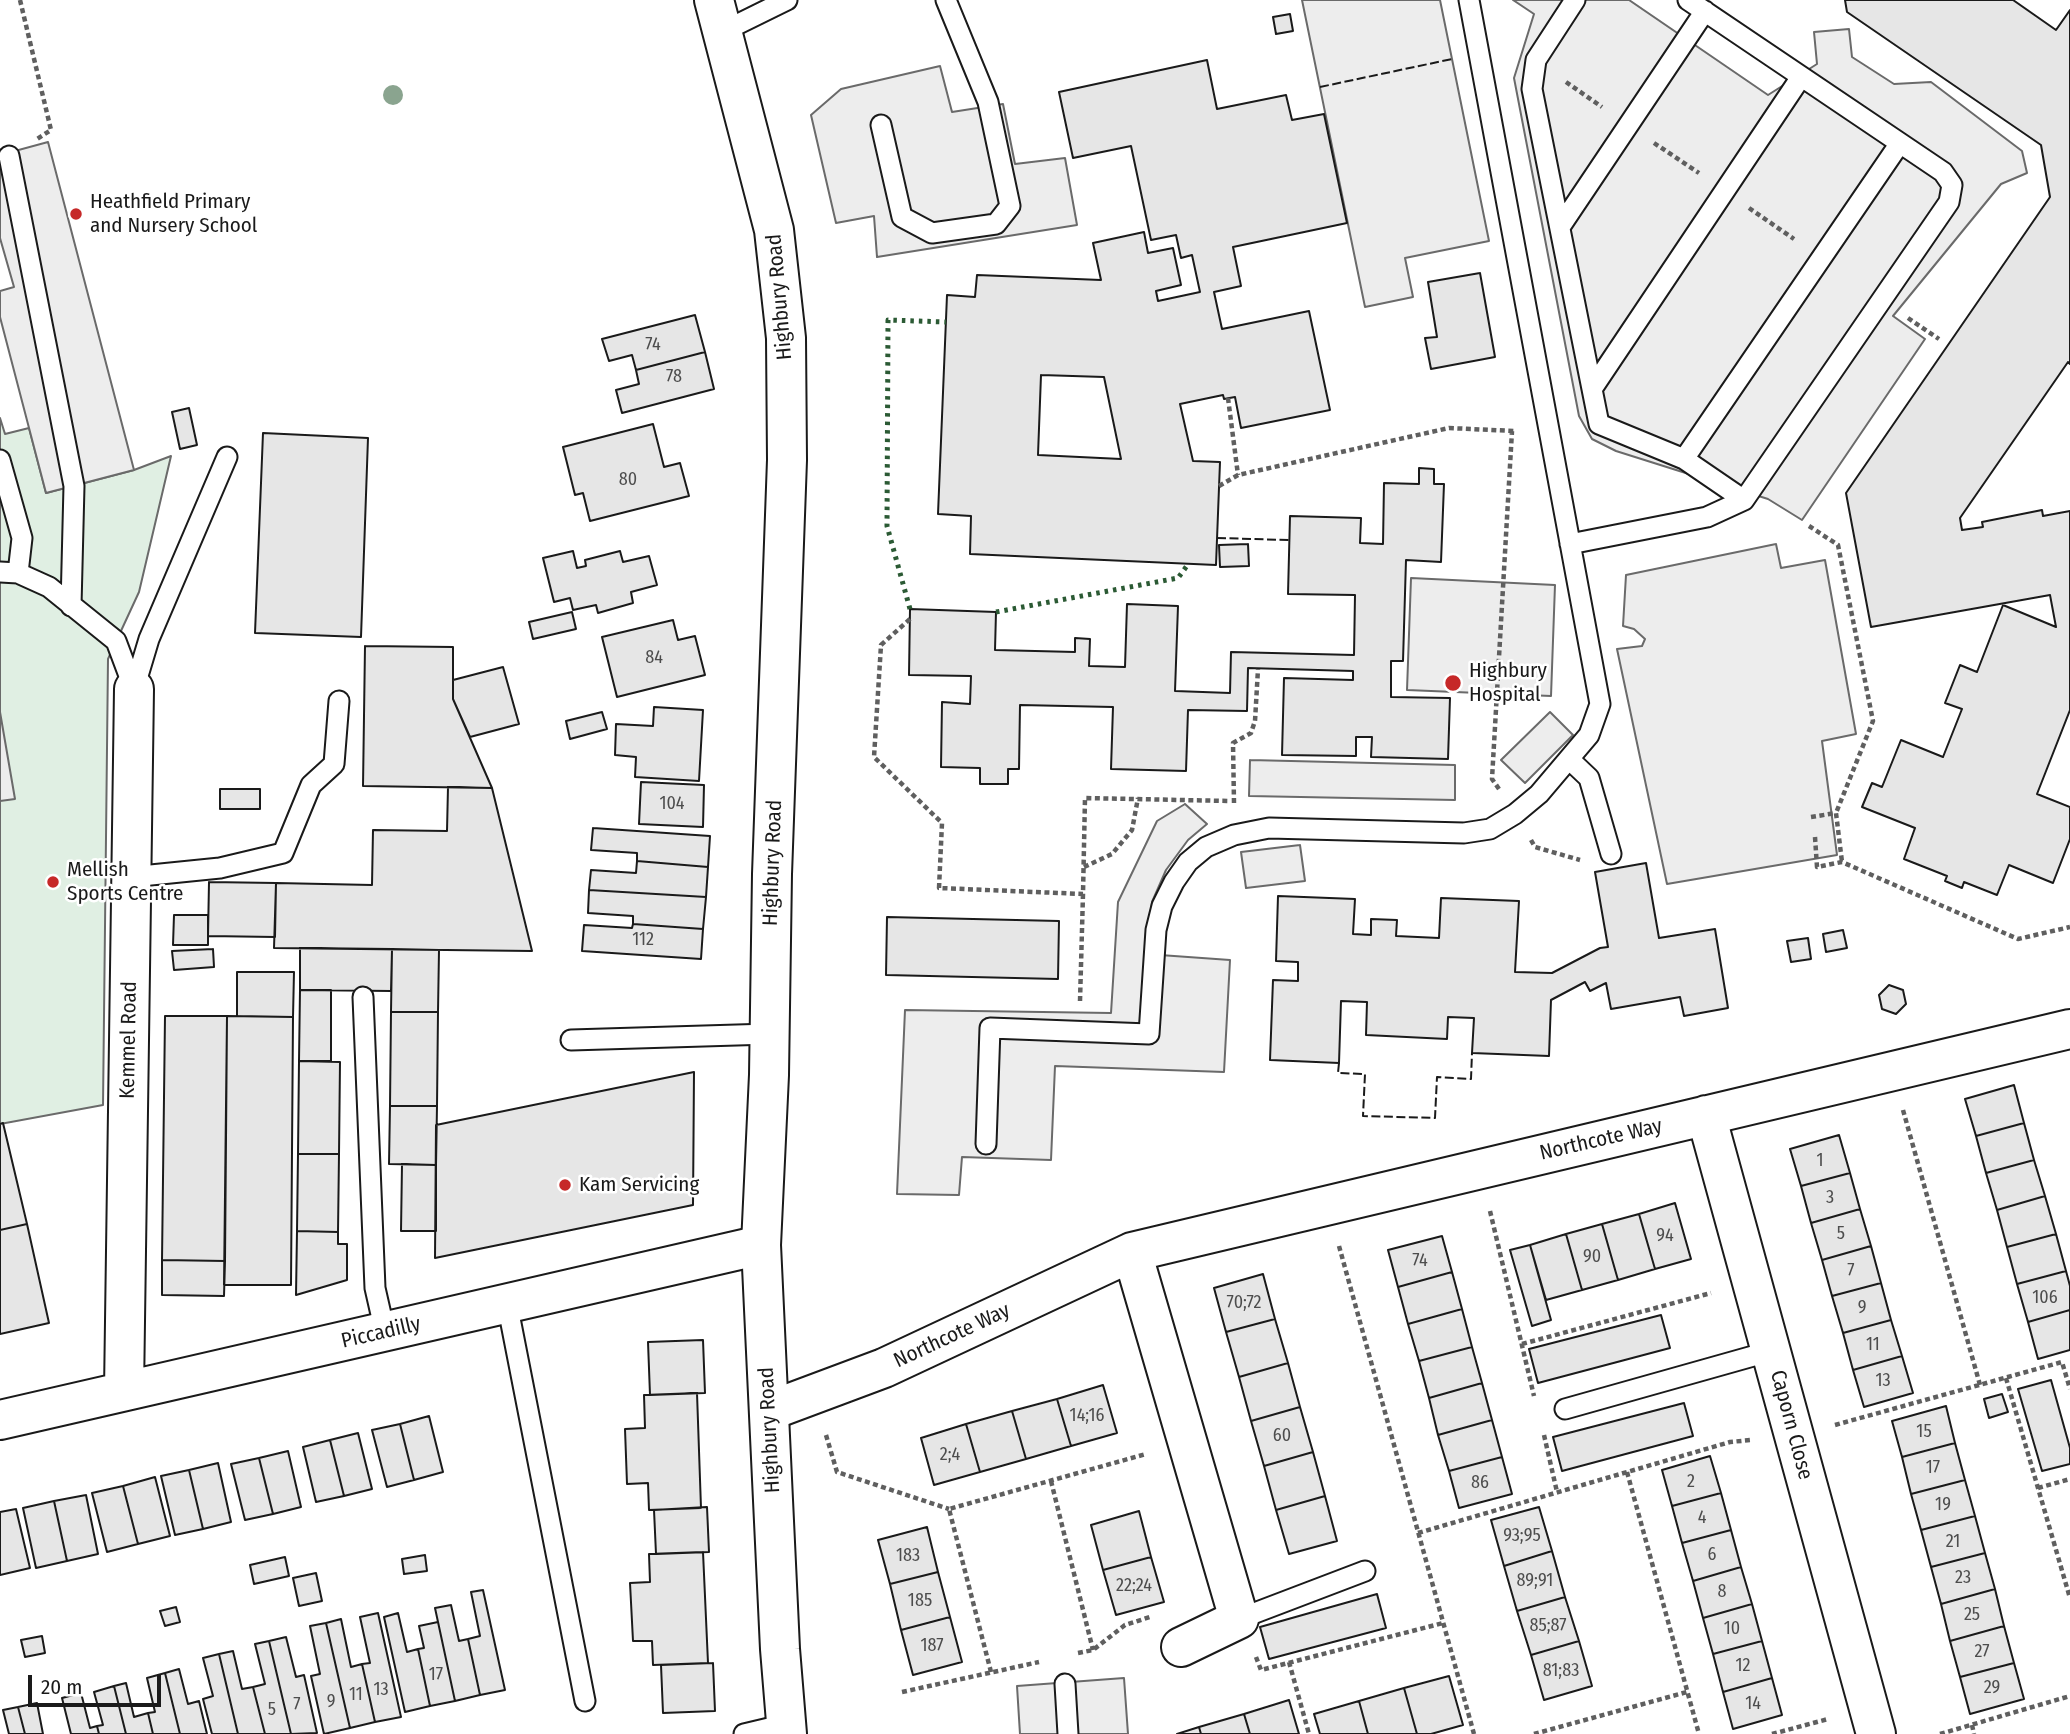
<!DOCTYPE html>
<html>
<head>
<meta charset="utf-8">
<style>
	body { margin:0 }
	#map { position:relative; width:2070px; height:1734px; overflow:hidden; background:#fff; font-family:"Fira Sans Condensed",sans-serif }
	canvas { display:block }
	.scale { position:absolute; left:28px; top:1675px; width:133px; height:32px; box-sizing:border-box; border:4px solid #1a1a1a; border-top:0; padding-left:9px; font-size:21px; line-height:24px; white-space:nowrap; color:#1a1a1a; -webkit-text-stroke:5px #fff; paint-order:stroke }
</style>
</head>
<body>
<div id="map">
<canvas width="2070" height="1734"></canvas>
<div class="scale">20 m</div>
</div>
<script>
const c = document.querySelector('canvas').getContext('2d');
c.lineJoin = 'round';
function fillPath(path, color) {
  c.fillStyle = color;
  c.fill(path, 'evenodd');
}
function shape(rows) {
  const path = new Path2D();
  for (const r of rows) {
    path.moveTo(r[0], r[1]);
    for (let i = 2; i < r.length; i += 2) path.lineTo(r[i], r[i + 1]);
  }
  return path;
}
function stroke(path, color, width, dash) {
  c.strokeStyle = color;
  c.lineWidth = width;
  c.lineCap = dash ? 'butt' : 'round';
  c.setLineDash(dash || []);
  c.stroke(path);
}
function drawText(font, color, halo, rows, align = 'center') {
  c.font = font + ' "Fira Sans Condensed",sans-serif';
  c.lineWidth = 5;
  c.setLineDash([]);
  c.textBaseline = 'middle';
  c.strokeStyle = halo;
  c.fillStyle = color;
  for (const [text, x, y, turn = 0] of rows) {
    c.save();
    c.translate(x, y);
    c.rotate((+turn || 0) * Math.PI / 180);
    c.textAlign = isNaN(turn) ? turn : align;
    if (halo) c.strokeText(text, 0, 0);
    c.fillText(text, 0, 0);
    c.restore();
  }
}
const green = shape([
	[0,418,5,434,29,428,46,493,134,470,171,456,139,592,108,659,103,1105,0,1124,0,418]
]);
fillPath(green, '#e0efe3');
stroke(green, '#6a6a6a', 2);
const parking = shape([
	[1302,0,1440,0,1489,241,1405,258,1413,297,1365,307,1302,0],
	[1513,0,1629,0,1768,95,1817,64,1814,32,1849,29,1852,57,1894,84,1931,82,2022,151,2027,173,2001,184,1893,316,1925,339,1802,520,1768,499,1616,451,1592,439,1579,416,1514,78,1534,14,1513,0],
	[940,66,952,112,1003,104,1015,164,1065,158,1077,225,877,257,874,216,836,223,811,115,841,89,940,66],
	[48,142,134,470,46,493,0,317,0,291,14,287,0,238,0,155,48,142],
	[1776,544,1781,568,1825,560,1856,734,1822,741,1837,855,1667,884,1617,649,1642,646,1645,639,1634,629,1623,626,1626,575,1776,544],
	[1411,578,1555,585,1551,696,1407,690,1411,578],
	[0,712,15,799,0,801,0,712],
	[1550,712,1573,735,1525,783,1501,760,1550,712],
	[1250,760,1455,765,1455,800,1249,796,1250,760],
	[1185,804,1207,824,1188,840,1166,870,1152,902,1146,954,1230,960,1224,1072,1055,1066,1051,1160,962,1157,959,1195,897,1194,905,1010,1111,1013,1118,902,1157,821,1185,804],
	[1300,845,1305,881,1246,888,1241,852,1300,845],
	[1124,1678,1128,1734,1020,1734,1017,1686,1124,1678]
]);
fillPath(parking, '#ededed');
stroke(parking, '#6a6a6a', 2);
const building = shape([
	[1845,0,2013,0,2056,30,2070,10,2070,364,2068,362,1960,518,1962,530,1983,527,1982,522,2042,510,2043,516,2070,511,2070,710,2037,794,2070,807,2070,839,2053,883,2009,865,1997,895,1964,882,1962,888,1945,881,1947,876,1904,859,1915,828,1862,807,1872,783,1882,787,1901,740,1943,757,1962,709,1945,703,1960,665,1977,672,2003,605,2056,627,2050,595,1871,627,1846,493,2050,197,2041,145,1847,12,1845,0],
	[1290,14,1293,31,1276,34,1273,17,1290,14],
	[1207,60,1217,109,1286,95,1292,120,1324,114,1347,223,1233,247,1241,286,1214,292,1222,329,1309,311,1330,410,1241,428,1235,397,1224,399,1223,395,1180,404,1193,461,1220,462,1216,565,970,554,971,516,938,514,947,295,975,297,977,275,1101,280,1093,243,1144,232,1148,253,1173,248,1181,285,1156,291,1158,301,1200,292,1192,255,1181,258,1176,235,1151,240,1131,146,1073,158,1059,92,1207,60],
	[1041,375,1104,377,1121,459,1038,455,1041,375],
	[1480,273,1495,357,1431,369,1425,338,1437,337,1428,282,1480,273],
	[695,315,705,352,636,370,632,355,609,361,602,339,695,315],
	[705,352,714,389,622,413,616,390,639,384,636,370,705,352],
	[189,408,197,445,180,449,172,412,189,408],
	[653,424,664,467,680,463,689,496,590,521,583,493,575,495,563,447,653,424],
	[263,433,368,438,361,637,255,633,263,433],
	[1419,468,1434,469,1434,484,1444,484,1441,562,1406,560,1403,661,1391,661,1391,697,1450,698,1448,759,1371,757,1372,737,1356,737,1356,756,1282,755,1284,678,1353,680,1353,671,1248,668,1247,711,1188,710,1186,771,1111,769,1113,707,1020,705,1019,769,1008,769,1008,784,980,784,980,768,941,767,942,702,970,704,971,676,909,675,910,609,996,612,995,650,1075,652,1075,638,1090,639,1089,666,1125,667,1127,604,1178,606,1175,691,1230,693,1231,652,1354,655,1355,595,1288,594,1290,516,1361,518,1360,543,1383,544,1384,483,1419,484,1419,468],
	[1248,544,1249,566,1220,567,1219,545,1248,544],
	[573,551,577,568,586,566,585,560,620,551,623,562,649,556,657,585,631,592,633,603,598,613,596,605,573,610,570,598,554,602,543,558,573,551],
	[572,612,576,629,533,639,529,622,572,612],
	[673,620,678,640,695,636,705,675,617,697,602,637,673,620],
	[365,646,453,647,453,699,492,788,363,786,365,646],
	[503,667,519,724,470,737,453,699,453,680,503,667],
	[654,707,703,710,699,781,635,777,636,757,615,755,616,724,653,726,654,707],
	[602,712,607,729,570,739,566,721,602,712],
	[641,782,704,785,703,827,639,824,641,782],
	[448,787,492,788,532,951,274,948,276,883,372,885,373,830,447,831,448,787],
	[220,789,260,789,260,809,220,809,220,789],
	[593,828,710,836,708,867,637,861,637,853,591,850,593,828],
	[637,861,708,867,706,897,589,890,591,870,636,873,637,861],
	[1646,863,1659,938,1715,929,1728,1008,1684,1016,1680,997,1611,1009,1606,983,1590,991,1585,982,1551,1000,1549,1056,1472,1053,1474,1018,1448,1017,1447,1039,1366,1035,1367,1002,1341,1001,1339,1063,1270,1060,1273,980,1298,981,1298,962,1276,961,1278,896,1355,899,1353,934,1371,935,1371,919,1397,920,1396,936,1439,938,1441,898,1519,901,1515,972,1552,973,1600,948,1608,947,1595,872,1646,863],
	[209,882,276,883,275,937,208,936,209,882],
	[589,890,706,897,703,929,633,924,633,916,588,913,589,890],
	[174,915,208,915,208,945,173,945,174,915],
	[887,917,1059,921,1058,979,886,975,887,917],
	[633,924,703,929,701,959,582,951,584,925,632,928,633,924],
	[1843,930,1847,948,1826,952,1823,934,1843,930],
	[1808,938,1811,959,1791,962,1787,941,1808,938],
	[300,948,392,949,391,991,300,990,300,948],
	[213,949,214,967,174,970,172,951,213,949],
	[392,949,439,950,438,1012,391,1012,392,949],
	[237,972,294,972,293,1017,237,1016,237,972],
	[1889,985,1903,990,1906,1004,1896,1014,1882,1009,1879,995,1889,985],
	[300,990,331,990,331,1061,299,1061,300,990],
	[391,1012,438,1012,437,1106,390,1106,391,1012],
	[165,1016,227,1016,225,1261,162,1260,165,1016],
	[227,1016,293,1017,291,1285,224,1285,227,1016],
	[299,1061,340,1062,339,1154,298,1154,299,1061],
	[694,1072,693,1205,435,1258,436,1125,694,1072],
	[2014,1085,2024,1123,1976,1136,1965,1099,2014,1085],
	[390,1106,437,1106,436,1165,389,1164,390,1106],
	[3,1123,27,1224,0,1230,0,1124,3,1123],
	[2024,1123,2034,1160,1986,1173,1976,1136,2024,1123],
	[1839,1135,1850,1173,1801,1186,1790,1149,1839,1135],
	[298,1154,339,1154,338,1232,297,1231,298,1154],
	[2034,1160,2045,1196,1997,1210,1986,1173,2034,1160],
	[402,1164,436,1165,436,1231,401,1231,402,1164],
	[1850,1173,1860,1209,1811,1223,1801,1186,1850,1173],
	[2045,1196,2056,1234,2007,1247,1997,1210,2045,1196],
	[1675,1203,1691,1259,1655,1269,1639,1214,1675,1203],
	[1860,1209,1871,1246,1822,1260,1811,1223,1860,1209],
	[1639,1214,1655,1269,1618,1280,1602,1224,1639,1214],
	[27,1224,49,1323,0,1334,0,1230,27,1224],
	[1602,1224,1618,1280,1582,1290,1566,1234,1602,1224],
	[297,1231,338,1232,338,1244,347,1244,347,1280,296,1295,297,1231],
	[1566,1234,1582,1290,1546,1300,1530,1245,1566,1234],
	[2056,1234,2066,1271,2017,1284,2007,1247,2056,1234],
	[1442,1236,1452,1272,1398,1287,1388,1250,1442,1236],
	[1530,1245,1551,1320,1532,1326,1510,1250,1530,1245],
	[1871,1246,1881,1283,1832,1296,1822,1260,1871,1246],
	[162,1260,225,1261,224,1296,162,1295,162,1260],
	[2066,1271,2070,1286,2070,1310,2028,1322,2017,1284,2066,1271],
	[1452,1272,1462,1309,1408,1324,1398,1287,1452,1272],
	[1263,1274,1275,1319,1226,1332,1214,1288,1263,1274],
	[1881,1283,1891,1320,1843,1333,1832,1296,1881,1283],
	[1462,1309,1472,1347,1419,1361,1408,1324,1462,1309],
	[2070,1310,2070,1350,2038,1359,2028,1322,2070,1310],
	[1661,1315,1670,1348,1538,1383,1529,1349,1661,1315],
	[1275,1319,1288,1363,1239,1377,1226,1332,1275,1319],
	[1891,1320,1902,1356,1853,1370,1843,1333,1891,1320],
	[703,1340,705,1393,650,1395,648,1342,703,1340],
	[1472,1347,1482,1383,1429,1398,1419,1361,1472,1347],
	[1902,1356,1913,1393,1864,1407,1853,1370,1902,1356],
	[1288,1363,1300,1407,1251,1421,1239,1377,1288,1363],
	[2051,1380,2070,1448,2070,1464,2042,1471,2018,1389,2051,1380],
	[1482,1383,1492,1420,1438,1435,1429,1398,1482,1383],
	[1103,1385,1117,1433,1071,1446,1057,1399,1103,1385],
	[697,1393,701,1508,649,1510,648,1483,627,1484,625,1429,645,1428,644,1395,697,1393],
	[2002,1394,2008,1412,1989,1418,1984,1399,2002,1394],
	[1057,1399,1071,1446,1026,1459,1012,1411,1057,1399],
	[1684,1403,1693,1436,1562,1471,1553,1437,1684,1403],
	[1946,1406,1955,1443,1902,1457,1892,1421,1946,1406],
	[1300,1407,1313,1452,1264,1466,1251,1421,1300,1407],
	[1012,1411,1026,1459,980,1472,966,1424,1012,1411],
	[429,1416,443,1472,414,1480,400,1424,429,1416],
	[1492,1420,1502,1457,1449,1471,1438,1435,1492,1420],
	[400,1424,414,1480,387,1487,372,1430,400,1424],
	[966,1424,980,1472,934,1485,921,1438,966,1424],
	[358,1433,372,1489,344,1496,330,1440,358,1433],
	[330,1440,344,1496,316,1502,303,1447,330,1440],
	[1955,1443,1965,1480,1911,1494,1902,1457,1955,1443],
	[288,1451,301,1507,273,1514,259,1458,288,1451],
	[1313,1452,1325,1496,1276,1510,1264,1466,1313,1452],
	[1710,1456,1721,1493,1672,1506,1662,1470,1710,1456],
	[1502,1457,1512,1494,1459,1508,1449,1471,1502,1457],
	[259,1458,273,1514,245,1520,231,1464,259,1458],
	[218,1463,231,1522,203,1529,189,1470,218,1463],
	[189,1470,203,1529,175,1535,161,1476,189,1470],
	[155,1477,170,1536,138,1544,123,1486,155,1477],
	[1965,1480,1975,1516,1921,1530,1911,1494,1965,1480],
	[123,1486,138,1544,107,1552,92,1493,123,1486],
	[1721,1493,1731,1530,1682,1543,1672,1506,1721,1493],
	[86,1495,98,1554,67,1561,54,1501,86,1495],
	[1325,1496,1337,1541,1289,1554,1276,1510,1325,1496],
	[54,1501,67,1561,36,1568,23,1508,54,1501],
	[707,1507,709,1552,656,1554,654,1510,707,1507],
	[1539,1507,1552,1551,1504,1566,1491,1520,1539,1507],
	[16,1509,30,1568,0,1575,0,1512,16,1509],
	[1139,1511,1151,1557,1103,1570,1091,1525,1139,1511],
	[1975,1516,1985,1553,1931,1567,1921,1530,1975,1516],
	[927,1527,938,1572,890,1584,878,1540,927,1527],
	[1731,1530,1741,1567,1693,1581,1682,1543,1731,1530],
	[1552,1551,1565,1597,1517,1611,1504,1566,1552,1551],
	[703,1552,708,1663,653,1665,652,1641,633,1641,630,1583,650,1582,649,1554,703,1552],
	[1985,1553,1995,1589,1941,1604,1931,1567,1985,1553],
	[425,1555,427,1571,404,1574,402,1559,425,1555],
	[285,1557,289,1576,254,1584,250,1565,285,1557],
	[1151,1557,1164,1602,1116,1615,1103,1570,1151,1557],
	[1741,1567,1752,1604,1703,1618,1693,1581,1741,1567],
	[938,1572,950,1617,901,1630,890,1584,938,1572],
	[316,1573,322,1601,299,1606,293,1578,316,1573],
	[1995,1589,2004,1626,1950,1641,1941,1604,1995,1589],
	[483,1590,505,1690,480,1695,468,1639,480,1636,471,1592,483,1590],
	[1377,1594,1386,1628,1269,1659,1260,1627,1377,1594],
	[1565,1597,1579,1641,1531,1655,1517,1611,1565,1597],
	[1752,1604,1762,1641,1713,1654,1703,1618,1752,1604],
	[451,1605,459,1641,468,1639,480,1695,455,1701,435,1608,451,1605],
	[176,1607,180,1622,165,1626,160,1611,176,1607],
	[378,1613,401,1717,375,1722,362,1664,370,1663,360,1617,378,1613],
	[398,1613,407,1652,418,1649,430,1706,405,1712,384,1617,398,1613],
	[950,1617,962,1662,913,1675,901,1630,950,1617],
	[341,1619,351,1667,362,1664,375,1722,350,1728,326,1623,341,1619],
	[438,1622,455,1701,430,1706,418,1649,424,1648,419,1626,438,1622],
	[326,1623,350,1728,324,1734,311,1676,320,1674,310,1626,326,1623],
	[2004,1626,2014,1663,1960,1677,1950,1641,2004,1626],
	[42,1636,45,1653,25,1657,21,1640,42,1636],
	[286,1637,296,1677,304,1675,317,1733,291,1734,269,1641,286,1637],
	[269,1641,291,1734,265,1734,253,1687,265,1684,255,1644,269,1641],
	[1579,1641,1592,1686,1544,1700,1531,1655,1579,1641],
	[1762,1641,1772,1678,1723,1692,1713,1654,1762,1641],
	[233,1651,242,1689,253,1687,265,1734,238,1734,219,1654,233,1651],
	[219,1654,238,1734,212,1734,203,1699,213,1696,203,1658,219,1654],
	[713,1663,715,1711,663,1713,661,1665,713,1663],
	[2014,1663,2024,1699,1970,1714,1960,1677,2014,1663],
	[179,1669,188,1704,199,1701,207,1734,180,1734,165,1673,179,1669],
	[165,1673,180,1734,153,1734,148,1713,155,1712,147,1678,165,1673],
	[1449,1676,1463,1725,1431,1734,1417,1734,1404,1688,1449,1676],
	[1772,1678,1782,1715,1733,1729,1723,1692,1772,1678],
	[126,1683,134,1717,148,1713,153,1734,126,1734,114,1686,126,1683],
	[114,1686,126,1734,99,1734,97,1726,103,1725,94,1692,114,1686],
	[1404,1688,1417,1734,1368,1734,1359,1701,1404,1688],
	[81,1693,90,1728,97,1726,99,1734,71,1734,62,1698,81,1693],
	[1289,1700,1299,1734,1250,1734,1244,1714,1289,1700],
	[1359,1701,1368,1734,1320,1734,1314,1714,1359,1701],
	[37,1703,43,1734,25,1734,18,1707,37,1703],
	[18,1707,25,1734,9,1734,3,1710,18,1707],
	[1244,1714,1250,1734,1201,1734,1199,1727,1244,1714],
	[1199,1727,1201,1734,1177,1734,1199,1727]
]);
fillPath(building, '#e6e6e6');
stroke(building, '#1a1a1a', 2);
const service = shape([
	[1575,0,1536,60,1532,89,1599,424,1684,459,1744,500],
	[722,32,787,0],
	[881,125,902,217,932,233,996,224,1010,206,988,102,946,0],
	[9,156,74,486,71,606],
	[1560,227,1705,11],
	[1592,389,1801,77],
	[1684,459,1900,143],
	[0,460,22,538,18,573],
	[1570,544,1707,517,1744,500,1949,202,1952,185,1943,172,1688,0],
	[0,572,18,573,49,587,116,641,134,689],
	[134,689,149,639,227,457],
	[1569,759,1589,778,1611,854],
	[131,877,220,868,283,853,311,785,334,764,339,701],
	[363,997,375,1288,385,1332],
	[571,1040,770,1034],
	[986,1144,990,1028,1149,1034,1156,930,1162,906,1174,882,1188,862,1206,847,1234,835,1269,828,1464,833,1490,829,1515,814,1539,794,1589,735,1600,704,1469,0],
	[507,1303,585,1701],
	[1565,1409,1771,1351],
	[1239,1619,1365,1571],
	[1065,1684,1068,1734],
	[744,1734,786,1724]
]);
const minor = shape([
	[1706,1115,1876,1734],
	[1132,1252,1239,1619,1181,1647],
	[124,1391,134,689],
	[769,1411,884,1368,1132,1252,2070,1029],
	[0,1420,761,1245]
]);
const secondary = shape([
	[714,0,774,230,786,338,787,460,772,874,769,1075,761,1245,780,1649,787,1734]
]);
stroke(service, '#1a1a1a', 23);
stroke(minor, '#1a1a1a', 42);
stroke(secondary, '#1a1a1a', 42);
stroke(shape([
	[20,0,51,130,37,139],
	[1566,82,1602,107],
	[1654,143,1699,173],
	[1749,208,1794,239],
	[1908,318,1939,339],
	[1228,398,1238,475],
	[1219,486,1238,475,1449,428,1514,431],
	[1809,526,1838,545,1873,721,1836,813],
	[910,619,881,645,874,757,942,823,939,888,1083,894,1085,798,1229,801],
	[1499,789,1492,779,1512,431],
	[1234,803,1233,743,1251,733,1255,721,1258,669],
	[1811,817,1836,813,1842,862],
	[1815,837,1817,867,1842,862,2018,939,2070,927],
	[1531,840,1535,847,1580,860],
	[1084,867,1112,854,1132,830,1138,798],
	[1080,1001,1083,894],
	[1903,1110,1980,1385],
	[1490,1211,1534,1396],
	[1339,1246,1474,1734],
	[1522,1344,1711,1293],
	[2006,1378,2070,1598],
	[1835,1425,2062,1362,2070,1389],
	[826,1435,837,1472,949,1509],
	[1544,1435,1557,1492],
	[1627,1472,1699,1734],
	[1051,1481,1093,1650],
	[2038,1488,2070,1479],
	[1418,1533,1730,1442,1751,1440],
	[1078,1653,1093,1650,1125,1625,1150,1617],
	[1256,1657,1261,1670,1443,1623],
	[1289,1662,1309,1734],
	[991,1672,949,1509,1146,1454],
	[902,1692,1039,1662],
	[1972,1725,1974,1734],
	[1534,1734,1687,1692],
	[1772,1734,1828,1719],
	[1940,1734,2070,1696]
]), '#5f5f5f', 4.5, [5, 3.5]);
stroke(service, '#fff', 19);
stroke(minor, '#fff', 38);
stroke(secondary, '#fff', 38);
stroke(shape([
	[910,609,887,526,888,320,946,322],
	[996,612,1178,578,1189,563]
]), '#2b5a34', 5, [3.5, 5]);
stroke(shape([
	[1320,87,1452,59],
	[1217,538,1289,540],
	[1339,1063,1338,1073,1365,1074,1363,1116,1435,1118,1437,1077,1471,1079,1472,1053]
]), '#1a1a1a', 2, [9, 3.5]);
c.fillStyle = '#8aa48f';
for (const [x, y] of [
	[393,95]
]) {
  c.beginPath();
  c.arc(x, y, 10, 0, 2 * Math.PI);
  c.fill();
}
for (const [x, y, r, color] of [
	[76,214,7,"#c62828"],
	[1453,683,9,"#c62828"],
	[53,882,7,"#c62828"],
	[565,1185,7,"#c62828"]
]) {
  const dot = new Path2D();
  dot.arc(x, y, r, 0, 2 * Math.PI);
  c.fillStyle = color;
  c.fill(dot);
  stroke(dot, '#fff', 2.5);
}
drawText('18px', '#4d4d4d', null, [
	["74",653,345],
	["78",674,377],
	["80",628,480],
	["84",654,658],
	["104",672,804],
	["112",643,940],
	["1",1820,1161],
	["3",1830,1198],
	["5",1841,1234],
	["94",1665,1236],
	["90",1592,1257],
	["74",1420,1261],
	["7",1851,1271],
	["106",2045,1298],
	["70;72",1244,1303],
	["9",1862,1308],
	["11",1873,1345],
	["13",1883,1381],
	["14;16",1087,1416],
	["15",1924,1432],
	["60",1282,1436],
	["2;4",950,1455],
	["17",1933,1468],
	["2",1691,1482],
	["86",1480,1483],
	["19",1943,1505],
	["4",1702,1518],
	["93;95",1522,1536],
	["21",1953,1542],
	["6",1712,1555],
	["183",908,1556],
	["23",1963,1578],
	["89;91",1535,1581],
	["22;24",1134,1586],
	["8",1722,1592],
	["185",920,1601],
	["25",1972,1615],
	["85;87",1548,1626],
	["10",1732,1629],
	["187",932,1646],
	["27",1982,1652],
	["12",1743,1666],
	["81;83",1561,1671],
	["17",436,1675],
	["29",1992,1688],
	["13",381,1690],
	["11",356,1695],
	["9",331,1702],
	["14",1753,1704],
	["7",297,1705],
	["5",272,1710]
]);
drawText('21px', '#1a1a1a', '#fff', [
	["Heathfield Primary",90,202],
	["and Nursery School",90,226],
	["Highbury",1469,671],
	["Hospital",1469,695],
	["Mellish",67,870],
	["Sports Centre",67,894],
	["Kam Servicing",579,1185]
], 'left');
drawText('21px', '#1a1a1a', '#fff', [
	["Highbury Road",780,297,-95],
	["Highbury Road",773,863,-88],
	["Kemmel Road",129,1040,-89],
	["Northcote Way",1601,1140,-13],
	["Piccadilly",381,1333,-13],
	["Northcote Way",952,1336,-25],
	["Caporn Close",1791,1425,75],
	["Highbury Road",770,1430,-93]
]);
</script>
</body>
</html>
